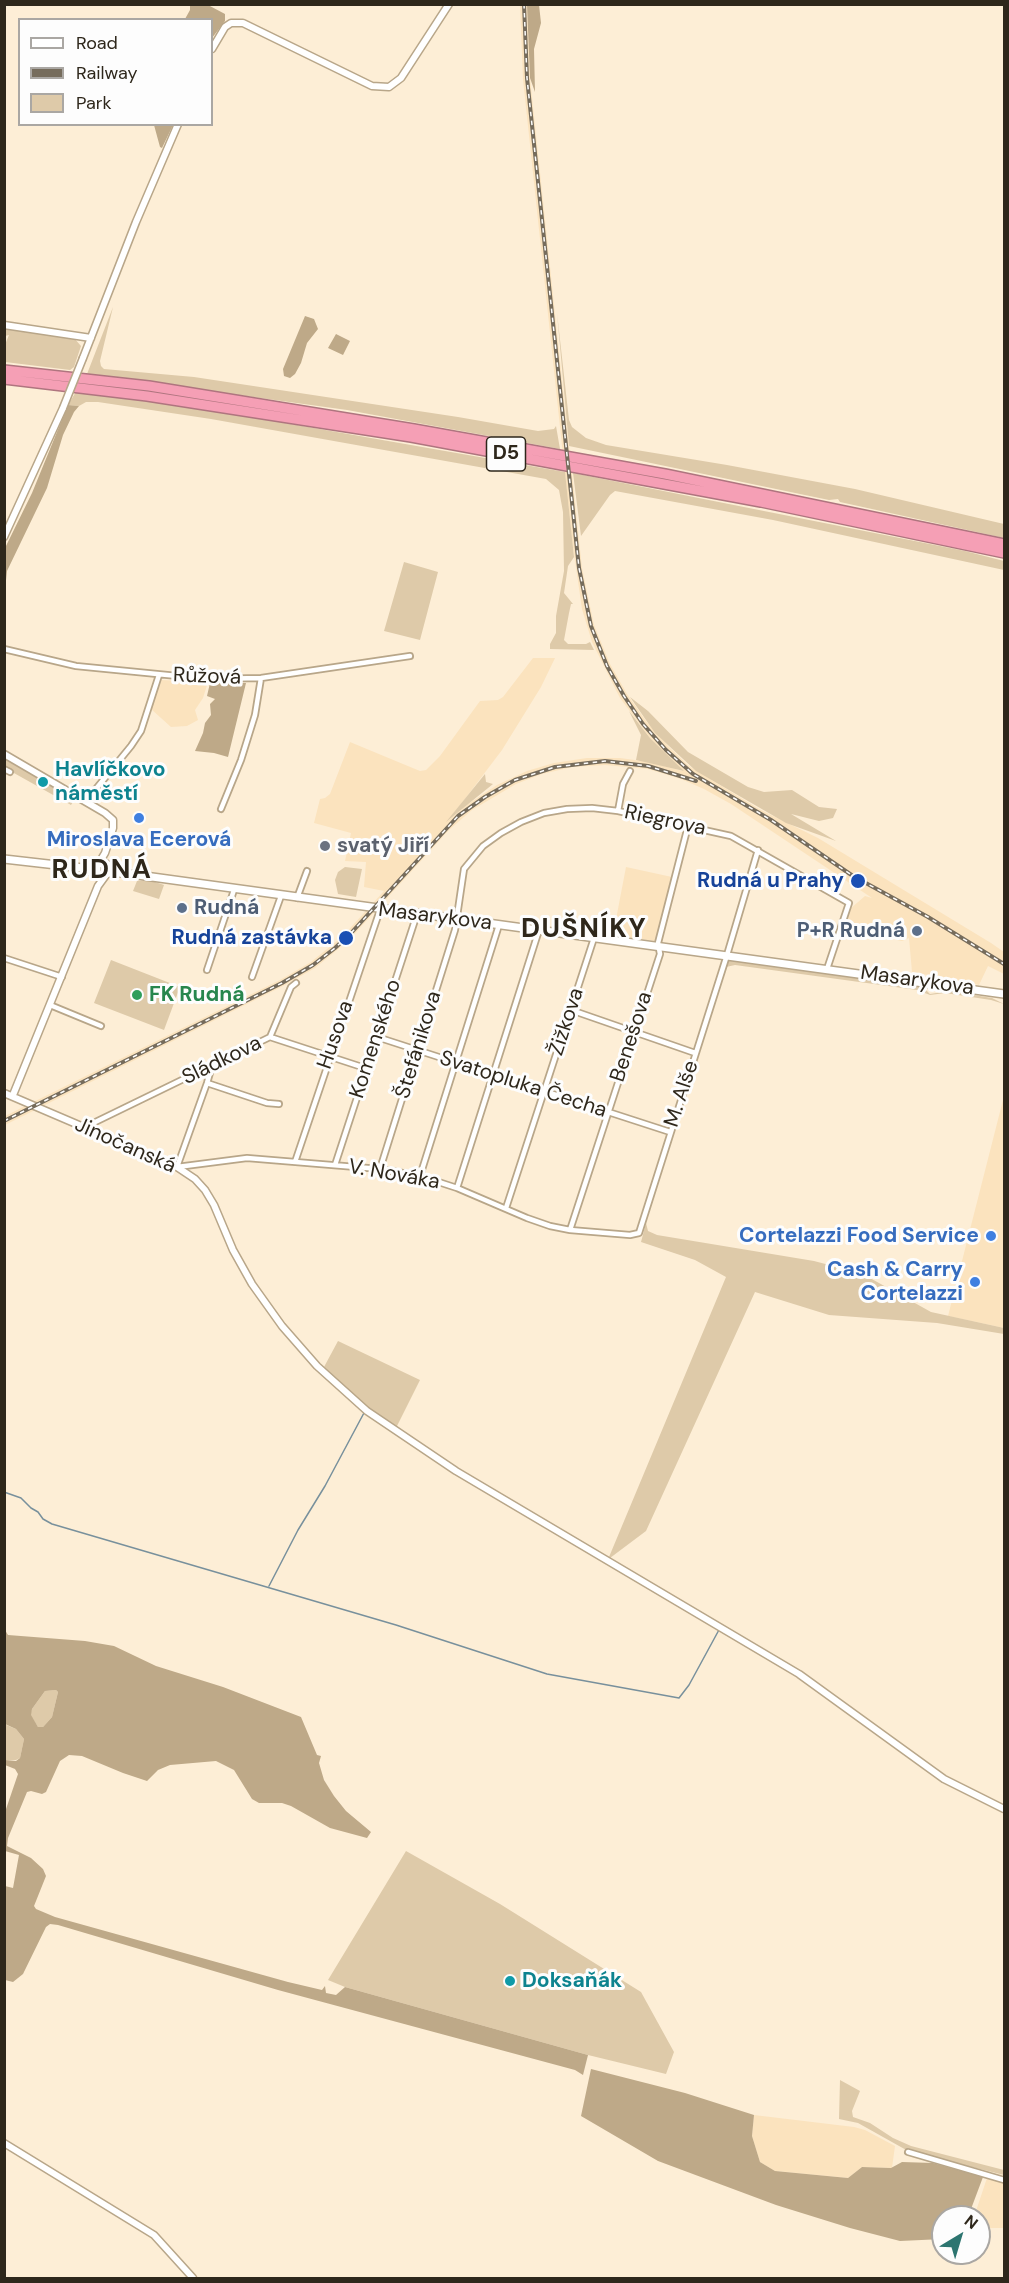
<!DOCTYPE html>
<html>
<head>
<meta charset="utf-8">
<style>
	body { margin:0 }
	#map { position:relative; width:1009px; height:2283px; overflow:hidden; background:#fdeed6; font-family:"DM Sans",sans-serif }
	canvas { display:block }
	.frame { position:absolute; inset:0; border:6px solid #2e271b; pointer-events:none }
	.legend { position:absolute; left:18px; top:18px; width:195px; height:108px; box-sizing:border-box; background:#fdfdfd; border:2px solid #aaa7a3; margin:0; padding:8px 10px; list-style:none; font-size:18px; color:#2e271b }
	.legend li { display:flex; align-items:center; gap:12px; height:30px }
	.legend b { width:30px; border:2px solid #aaa7a3 }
	.north { position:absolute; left:931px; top:2205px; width:60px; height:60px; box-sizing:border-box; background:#fdfdfd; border:2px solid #aaa7a3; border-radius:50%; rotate:38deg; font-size:16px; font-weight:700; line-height:24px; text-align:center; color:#2e271b }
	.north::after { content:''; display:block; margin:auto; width:21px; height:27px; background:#2d7570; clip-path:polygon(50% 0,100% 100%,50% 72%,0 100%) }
</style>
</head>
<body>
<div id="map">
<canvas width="1009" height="2283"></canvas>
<div class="frame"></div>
<ul class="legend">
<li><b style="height:8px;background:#fff"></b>Road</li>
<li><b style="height:8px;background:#766c5c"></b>Railway</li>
<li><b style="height:16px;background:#decaa9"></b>Park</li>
</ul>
<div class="north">N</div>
</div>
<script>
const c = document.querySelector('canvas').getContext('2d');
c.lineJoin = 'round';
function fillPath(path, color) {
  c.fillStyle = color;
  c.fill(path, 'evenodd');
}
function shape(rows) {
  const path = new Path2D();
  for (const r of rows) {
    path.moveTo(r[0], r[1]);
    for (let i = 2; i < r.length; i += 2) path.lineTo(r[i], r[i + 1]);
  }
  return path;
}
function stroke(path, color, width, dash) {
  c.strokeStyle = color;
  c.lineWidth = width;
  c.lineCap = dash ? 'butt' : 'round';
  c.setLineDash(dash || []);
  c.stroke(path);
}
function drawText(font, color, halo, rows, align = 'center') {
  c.font = font + ' "DM Sans",sans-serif';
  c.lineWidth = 6;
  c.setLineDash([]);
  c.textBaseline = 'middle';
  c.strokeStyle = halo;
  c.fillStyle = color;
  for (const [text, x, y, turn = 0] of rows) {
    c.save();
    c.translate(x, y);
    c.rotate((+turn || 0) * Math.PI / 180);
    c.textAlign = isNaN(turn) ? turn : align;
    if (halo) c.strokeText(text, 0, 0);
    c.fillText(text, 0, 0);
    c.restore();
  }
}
fillPath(shape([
	[520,5,527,5,530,78,582,568,594,625,610,664,627,694,646,721,669,747,689,766,759,809,818,838,991,943,1004,952,1004,974,988,966,979,985,912,972,909,938,902,941,843,929,850,909,865,896,872,898,731,804,704,789,681,779,648,769,605,765,572,767,542,774,516,784,472,810,449,830,348,941,315,968,283,986,5,1125,5,1116,280,980,311,962,343,936,384,891,364,887,366,862,345,861,351,833,314,823,320,799,325,798,330,794,350,742,403,764,420,771,426,770,440,756,480,701,498,700,503,697,533,658,555,658,541,687,502,750,449,820,468,804,497,785,527,771,554,763,587,758,620,758,649,762,683,771,650,738,620,698,592,642,582,609,572,540,523,79],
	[161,680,208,682,203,698,195,710,198,720,187,726,171,727,151,709],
	[626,867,672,877,655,941,613,935],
	[1004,1096,1004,1328,948,1316],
	[754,2115,854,2127,865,2130,895,2146,892,2168,862,2167,848,2178,775,2171,760,2162,752,2136],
	[987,2178,1004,2183,1004,2228,979,2228,979,2217,974,2217]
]), '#fbe3be');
fillPath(shape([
	[113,307,100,361,101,366,104,369,194,377,458,417,538,431,554,429,556,426,560,449,347,410,87,374],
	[557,313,569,420,572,427,586,438,606,445,727,465,855,489,1004,524,1004,538,840,502,838,499,829,500,569,446],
	[5,327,74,338,81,346,74,367,70,370,5,362,4,347,9,335,5,336],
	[77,390,234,414,565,472,574,557,568,566,564,593,573,604,571,604,569,613,564,640,568,644,586,644,590,642,594,650,550,649,550,644,556,633,556,616,564,571,563,512,559,490,546,479,211,419,98,402,86,402,79,406,68,405],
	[573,473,965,551,1004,561,1004,570,773,520,615,491,610,495,581,536],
	[404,562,438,572,420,640,384,631],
	[630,697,648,711,688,752,748,787,764,792,792,790,819,807,837,809,833,818,819,821,791,814,836,841,786,823,696,771,655,733],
	[629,711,650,738,684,771,636,760,641,735],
	[5,756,76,797,71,805,5,768],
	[485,774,486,782,493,784,446,822],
	[345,867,362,869,356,897,338,894,335,880,338,872],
	[137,881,152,881,164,885,159,899,133,891],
	[111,960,180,987,164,1030,94,1003],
	[728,960,914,985,925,989,930,994,949,991,992,998,1004,1004,991,1000,945,993,930,995,917,990,874,984,735,965,726,967],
	[646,1223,648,1231,657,1235,814,1261,848,1270,870,1278,931,1312,1004,1328,1004,1334,937,1323,829,1315,755,1292,646,1531,610,1558,609,1557,726,1277,695,1260,641,1242],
	[338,1341,420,1380,396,1428,356,1398,324,1367],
	[56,1690,58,1692,52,1717,43,1727,38,1727,30,1715,32,1709,45,1691],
	[4,1724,16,1729,24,1739,20,1758,16,1760,5,1760],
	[406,1851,500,1904,641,1992,674,2052,666,2074,588,2055,345,1987,328,1980],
	[840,2080,860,2091,852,2111,853,2117,870,2123,893,2138,911,2146,1004,2170,1004,2175,908,2151,858,2123,839,2119]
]), '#decaa9');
fillPath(shape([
	[190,5,208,5,225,14,225,21,212,38,212,20,185,19,190,10],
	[527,5,539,5,541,23,534,49,535,92,530,78],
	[154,125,173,125,162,148,160,147],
	[305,316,314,319,318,329,307,343,301,363,295,374,290,378,284,376,283,369],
	[336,334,350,341,343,355,328,348],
	[68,405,79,406,74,412,63,435,47,488,7,571,5,590,5,548,32,493],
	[210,683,246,683,228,757,214,753,195,751,203,733,205,723,211,715,210,704,215,699,207,696],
	[5,1630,8,1635,85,1641,114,1646,156,1666,223,1687,301,1717,317,1755,321,1756,319,1763,324,1780,334,1796,346,1811,371,1832,367,1838,330,1828,291,1806,282,1803,259,1803,252,1799,234,1770,216,1761,170,1765,158,1770,147,1781,123,1773,82,1756,69,1755,60,1761,46,1792,42,1794,31,1791,27,1792,8,1838,7,1846,31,1858,43,1869,46,1876,34,1906,36,1909,55,1917,288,1982,322,1990,325,1986,326,1993,336,1995,345,1987,588,2055,583,2075,575,2070,278,1990,58,1925,50,1924,46,1927,23,1974,13,1982,5,1980,5,1886,13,1888,19,1855,5,1851,5,1812,18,1774,15,1769,5,1765,5,1760,16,1761,20,1758,24,1739,16,1729,5,1724],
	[56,1690,58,1692,52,1717,43,1727,38,1727,31,1715,32,1709,45,1691],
	[591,2069,685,2093,754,2115,752,2136,760,2162,775,2171,848,2178,862,2167,891,2168,902,2162,933,2163,983,2177,968,2217,943,2217,943,2239,900,2241,850,2228,776,2205,658,2161,581,2116]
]), '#bea988');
stroke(shape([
	[4,355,5,355],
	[4,1492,21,1498,31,1508,38,1512,43,1519,52,1524,396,1625,547,1674,679,1698,689,1685,720,1628],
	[269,1586,298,1530,325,1486,365,1411]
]), '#78909c', 1.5);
const minor = shape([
	[4,649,76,666,208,679,261,678,410,656],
	[4,769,10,772],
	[86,801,131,746,141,731,159,675],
	[221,809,241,760,255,715,261,678],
	[618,811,623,784,630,771],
	[297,898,307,871],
	[4,958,62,977],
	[207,970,234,890],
	[252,977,281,896],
	[50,1005,101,1026],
	[571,1010,695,1053],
	[270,1037,291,987,296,983],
	[377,1037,670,1132],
	[212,1066,207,1083,177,1167,247,1158,380,1169,420,1176,457,1188,527,1218,550,1226,570,1230,630,1235,639,1233,727,955,758,850],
	[207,1083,267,1103,279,1104],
	[83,1128,270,1037,365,1068],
	[295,1162,380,910],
	[335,1165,417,914],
	[380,1169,455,930,464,869,483,846,501,833,521,822,544,813,567,809,592,808,618,811,731,836,849,903,827,969],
	[420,1176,499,925],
	[457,1188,539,930],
	[506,1208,594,938],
	[570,1230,660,954,658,943,688,826],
	[908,2152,1004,2180]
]);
const tertiary = shape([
	[212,49,225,27,231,23,243,23,372,86,389,87,401,78,449,4],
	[4,325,91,338],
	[83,358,136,222,178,124],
	[4,537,63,408],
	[4,754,105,813,113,820,113,828,105,853,99,863],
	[4,1093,177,1167,195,1179,205,1190,214,1205,233,1250,252,1284,282,1326,317,1366,367,1411,456,1471,799,1674,944,1779,1004,1809],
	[13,1095,98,886,106,875],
	[4,2143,154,2235,193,2278]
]);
const secondary = shape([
	[4,859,83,868,103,876,108,873,123,873,1004,994],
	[97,873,97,865,103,862,109,866,108,873]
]);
const motorway = shape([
	[4,370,149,386,414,429,665,474,1004,544],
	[4,379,147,396,411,437,761,502,1004,553]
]);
stroke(minor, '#b8a689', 8);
stroke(tertiary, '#b8a689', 9);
stroke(secondary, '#b8a689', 10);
stroke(motorway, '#af757f', 12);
stroke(minor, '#fff', 4.5);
stroke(tertiary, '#fff', 6);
stroke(secondary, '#fff', 7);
stroke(motorway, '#f59fb5', 9);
const rail = shape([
	[524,4,527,78,579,568,591,626,607,666,624,696,643,724,666,750,693,774,771,820,853,876,928,917,1004,964],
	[4,1121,282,983,313,965,335,948,352,932,458,816,485,797,515,780,555,767,605,761,648,766,696,781]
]);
stroke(rail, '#766c5c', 4);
stroke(rail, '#fdfdfd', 1.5, [4.5]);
const tertiaryBridge = shape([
	[63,408,83,358]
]);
stroke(tertiaryBridge, '#b8a689', 9, []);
stroke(tertiaryBridge, '#fff', 6);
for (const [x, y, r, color] of [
	[43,782,6,"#0f9aa8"],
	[139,818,6,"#3f7fe0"],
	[325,846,6,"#6b7280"],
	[858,881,8,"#1a4fb4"],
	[182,908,6,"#5c6f8a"],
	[917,931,6,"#5c6f8a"],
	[346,938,8,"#1a4fb4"],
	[137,995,6,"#2e9e5b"],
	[991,1236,6,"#3f7fe0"],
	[975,1282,6,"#3f7fe0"],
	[510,1981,6,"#0f9aa8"]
]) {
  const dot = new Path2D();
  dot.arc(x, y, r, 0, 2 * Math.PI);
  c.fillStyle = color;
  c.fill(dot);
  stroke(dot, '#fdfdfd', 2);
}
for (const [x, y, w] of [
	[506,454,39]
]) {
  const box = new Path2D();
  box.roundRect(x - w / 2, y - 17, w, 34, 4.5);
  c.fillStyle = '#fdfdfd';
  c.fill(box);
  stroke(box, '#2e271b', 1.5);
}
drawText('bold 20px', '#2e271b', null, [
	["D5",506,454]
]);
drawText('21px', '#2e271b', '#fdfdfd', [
	["Růžová",207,677,2],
	["Riegrova",665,821,12],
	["Masarykova",435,917,7],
	["Masarykova",917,981,8],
	["Žižkova",567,1022,-72],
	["Husova",336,1035,-71],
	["Benešova",632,1037,-72],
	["Komenského",376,1039,-72],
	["Štefánikova",419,1045,-73],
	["Sládkova",222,1061,-26],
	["Svatopluka Čecha",523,1085,18],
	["M. Alše",682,1094,-72],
	["Jinočanská",125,1146,24],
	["V. Nováka",394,1175,10]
]);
drawText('bold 21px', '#0d838f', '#fdfdfd', [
	["Havlíčkovo",55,770],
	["náměstí",55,794],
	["Doksaňák",522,1981]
], 'left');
drawText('bold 21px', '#366cbe', '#fdfdfd', [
	["Miroslava Ecerová",139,840,"center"],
	["Cortelazzi Food Service",979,1236],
	["Cash & Carry",963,1270],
	["Cortelazzi",963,1294]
], 'right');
drawText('bold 21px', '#5b616d', '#fdfdfd', [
	["svatý Jiří",337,846]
], 'left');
drawText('bold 21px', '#164399', '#fdfdfd', [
	["Rudná u Prahy",844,881],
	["Rudná zastávka",332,938]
], 'right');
drawText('bold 21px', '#4e5e75', '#fdfdfd', [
	["Rudná",194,908],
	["P+R Rudná",905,931,"right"]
], 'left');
drawText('bold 21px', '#27864d', '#fdfdfd', [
	["FK Rudná",149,995]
], 'left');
c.letterSpacing = '1.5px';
drawText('bold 27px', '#2e271b', '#fdfdfd', [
	["RUDNÁ",102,871],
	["DUŠNÍKY",584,930]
]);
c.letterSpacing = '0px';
</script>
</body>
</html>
